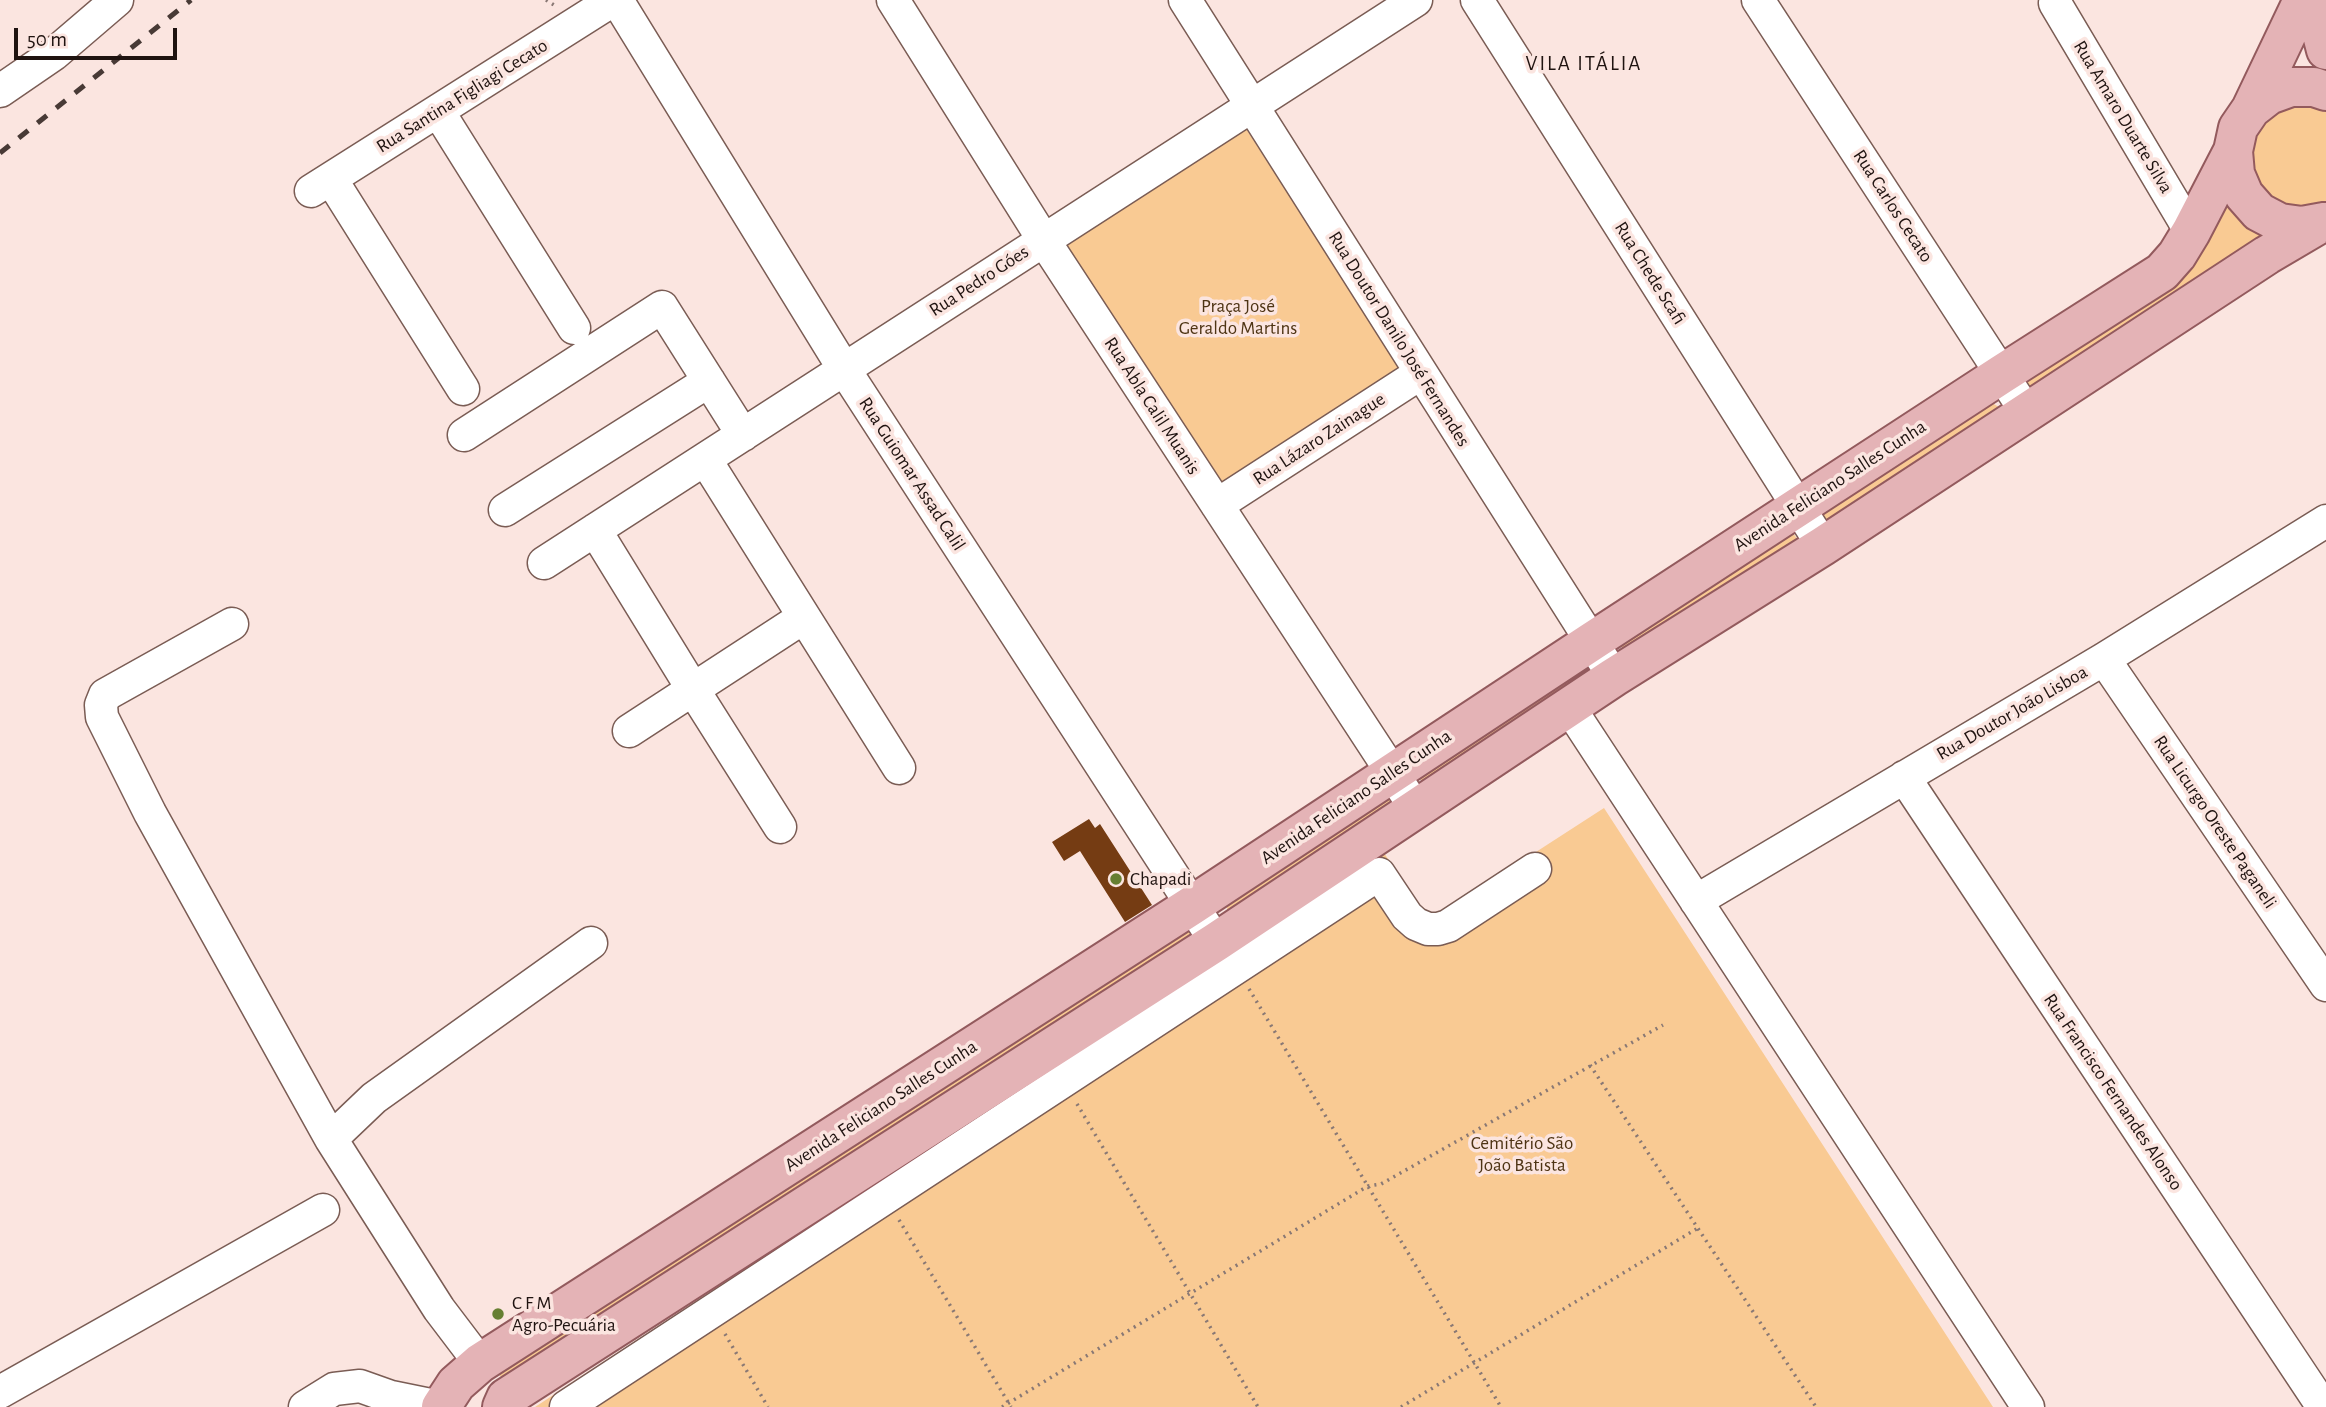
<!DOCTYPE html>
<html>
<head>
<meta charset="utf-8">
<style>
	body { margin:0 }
	#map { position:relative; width:2326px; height:1407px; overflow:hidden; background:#fbe5e0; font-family:"Alegreya Sans",sans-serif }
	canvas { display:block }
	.scale { position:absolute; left:14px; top:28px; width:163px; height:32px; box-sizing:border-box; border:4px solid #1f1310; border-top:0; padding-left:9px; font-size:21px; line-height:24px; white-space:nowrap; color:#1f1310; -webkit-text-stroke:5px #fbe5e0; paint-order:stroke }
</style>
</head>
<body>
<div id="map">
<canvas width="2326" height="1407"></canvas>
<div class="scale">50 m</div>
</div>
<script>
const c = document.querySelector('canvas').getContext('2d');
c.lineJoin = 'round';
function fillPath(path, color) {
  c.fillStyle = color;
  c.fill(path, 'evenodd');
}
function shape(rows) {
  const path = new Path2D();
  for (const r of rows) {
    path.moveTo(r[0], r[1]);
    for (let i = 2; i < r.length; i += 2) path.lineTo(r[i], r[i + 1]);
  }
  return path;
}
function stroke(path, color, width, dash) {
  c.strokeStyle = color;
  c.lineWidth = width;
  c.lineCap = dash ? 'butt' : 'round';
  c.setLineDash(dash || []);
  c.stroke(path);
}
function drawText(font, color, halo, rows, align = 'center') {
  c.font = font + ' "Alegreya Sans",sans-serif';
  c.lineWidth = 7;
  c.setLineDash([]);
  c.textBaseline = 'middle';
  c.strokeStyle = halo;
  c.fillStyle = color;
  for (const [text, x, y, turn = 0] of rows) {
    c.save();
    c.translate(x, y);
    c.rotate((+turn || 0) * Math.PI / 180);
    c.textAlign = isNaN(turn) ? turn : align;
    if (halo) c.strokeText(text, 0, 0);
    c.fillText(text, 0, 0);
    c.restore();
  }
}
fillPath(shape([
	[2305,105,2326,112,2326,202,2299,208,2274,200,2256,180,2250,153,2259,128,2279,111],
	[1243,124,1404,372,1221,490,1060,240],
	[2230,194,2276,231,2031,392,2027,384,2031,373,2192,264,2210,239],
	[1987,403,1994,404,2002,409,1840,526,1823,521,1823,509],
	[1793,533,1798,540,1629,655,1622,648,1622,638],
	[1589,663,1597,670,1424,786,1420,778,1424,770],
	[1387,793,1398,800,1235,913,1228,911,1223,896],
	[1604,808,1993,1407,535,1407,1384,853,1422,908,1427,912,1440,914],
	[1179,923,1192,931,1192,938,507,1381,500,1376,497,1369]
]), '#f9ca93');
fillPath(shape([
	[1089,819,1095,828,1100,824,1152,905,1125,922,1080,851,1064,861,1052,842]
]), '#753c13');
const minor = shape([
	[617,0,844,369,1216,942],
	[893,0,1043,239,1416,809],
	[1185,0,1614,677],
	[1477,0,1823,546],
	[1758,0,2027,413],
	[2055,3,2191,232],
	[0,91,54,54,117,0],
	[438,111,574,328],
	[331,179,463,389],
	[311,191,613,0],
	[464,435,662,307,743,435],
	[705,459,899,768],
	[1217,505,1421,373],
	[505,510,709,381],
	[595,530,694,691,780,827],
	[544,563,1416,0],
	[232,624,105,695,101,705,102,717,150,813,331,1139],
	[2104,659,2326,985],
	[1569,707,2028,1407],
	[629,731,804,617],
	[1904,777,2323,1407],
	[1696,901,2104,659,2326,521],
	[480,1363,439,1309,331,1139,374,1098,591,943],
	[0,1392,323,1210],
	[305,1407,334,1389,360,1386,391,1397,440,1407],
	[566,1407,1379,874,1407,916,1416,924,1428,929,1438,929,1448,926,1535,869]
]);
const major = shape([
	[2313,0,2326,50],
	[2251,109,2303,0],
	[2324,222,2302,226,2280,223,2259,212,2244,195,2235,174,2233,151,2238,128,2251,109,2269,95,2291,87,2314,87,2326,91],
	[441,1407,456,1384,480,1363,1191,906,1591,642,2002,374,2162,272,2177,255,2191,232,2233,151],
	[502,1407,506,1398,1216,942,1614,677,1823,546,2267,255,2323,222]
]);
stroke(minor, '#7a5c54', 35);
stroke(major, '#935a5d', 42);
stroke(shape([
	[546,0,554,5],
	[1249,989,1501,1407],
	[1590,1065,1816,1407],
	[1077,1104,1258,1407],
	[899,1220,1011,1407],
	[725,1334,768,1407],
	[1002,1407,1368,1186,1381,1184,1663,1025],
	[1401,1407,1698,1228]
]), '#897874', 3.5, [2, 5]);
stroke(minor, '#fff', 32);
stroke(major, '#e4b3b6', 38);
stroke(shape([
	[0,153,191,0]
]), '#483a36', 5, [12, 12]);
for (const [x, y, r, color] of [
	[1116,879,7,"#667f32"],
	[498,1314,7,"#667f32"]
]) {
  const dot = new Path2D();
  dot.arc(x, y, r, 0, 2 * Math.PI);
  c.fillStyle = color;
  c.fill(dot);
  stroke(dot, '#fbe5e0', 2.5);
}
drawText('19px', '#1f1310', '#fbe5e0', [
	["Rua Santina Figliagi Cecato",462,96,-32],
	["Rua Amaro Duarte Silva",2123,117,59],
	["Rua Carlos Cecato",1893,206,57],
	["Rua Chede Scafi",1650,273,58],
	["Rua Pedro Góes",979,281,-33],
	["Rua Doutor Danilo José Fernandes",1399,339,58],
	["Rua Abla Calil Muanis",1152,406,57],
	["Rua Lázaro Zainague",1319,439,-33],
	["Rua Guiomar Assad Calil",912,474,57],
	["Avenida Feliciano Salles Cunha",1830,486,-33],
	["Rua Doutor João Lisboa",2012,713,-30],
	["Avenida Feliciano Salles Cunha",1356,797,-34],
	["Rua Licurgo Oreste Paganeli",2215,822,56],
	["Rua Francisco Fernandes Alonso",2113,1092,56],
	["Avenida Feliciano Salles Cunha",881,1106,-33]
]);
drawText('19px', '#4e3414', '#fbe5e0', [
	["Praça José",1238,306],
	["Geraldo Martins",1238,328],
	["Cemitério São",1522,1143],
	["João Batista",1522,1165]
]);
drawText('19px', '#1f1310', '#fbe5e0', [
	["Chapadi",1130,879],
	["C F M",512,1303],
	["Agro-Pecuária",512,1325]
], 'left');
c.letterSpacing = '2px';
drawText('21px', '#1f1310', '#fbe5e0', [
	["VILA ITÁLIA",1584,64]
]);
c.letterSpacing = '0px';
</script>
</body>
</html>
